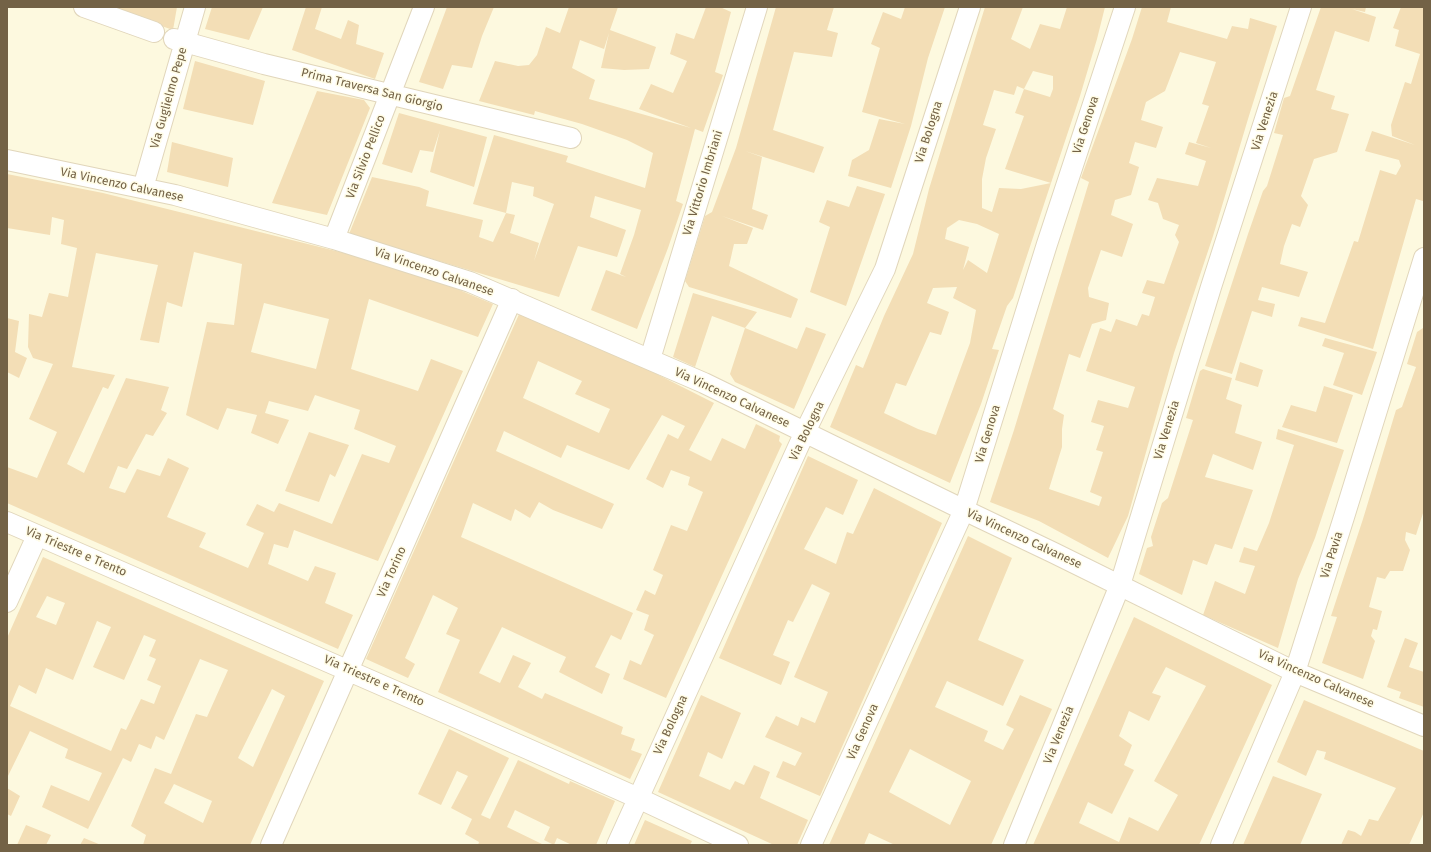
<!DOCTYPE html>
<html>
<head>
<meta charset="utf-8">
<style>
	body { margin:0 }
	#map { position:relative; width:1431px; height:852px; overflow:hidden; background:#fdf9df; font-family:"Fira Sans",sans-serif }
	canvas { display:block }
	.frame { position:absolute; inset:0; border:8px solid #736246; pointer-events:none }
</style>
</head>
<body>
<div id="map">
<canvas width="1431" height="852"></canvas>
<div class="frame"></div>
</div>
<script>
const c = document.querySelector('canvas').getContext('2d');
c.lineJoin = 'round';
function fillPath(path, color) {
  c.fillStyle = color;
  c.fill(path, 'evenodd');
}
function shape(rows) {
  const path = new Path2D();
  for (const r of rows) {
    path.moveTo(r[0], r[1]);
    for (let i = 2; i < r.length; i += 2) path.lineTo(r[i], r[i + 1]);
  }
  return path;
}
function stroke(path, color, width, dash) {
  c.strokeStyle = color;
  c.lineWidth = width;
  c.lineCap = dash ? 'butt' : 'round';
  c.setLineDash(dash || []);
  c.stroke(path);
}
function drawText(font, color, halo, rows, align = 'center') {
  c.font = font + ' "Fira Sans",sans-serif';
  c.lineWidth = 3;
  c.setLineDash([]);
  c.textBaseline = 'middle';
  c.strokeStyle = halo;
  c.fillStyle = color;
  for (const [text, x, y, turn = 0] of rows) {
    c.save();
    c.translate(x, y);
    c.rotate((+turn || 0) * Math.PI / 180);
    c.textAlign = isNaN(turn) ? turn : align;
    if (halo) c.strokeText(text, 0, 0);
    c.fillText(text, 0, 0);
    c.restore();
  }
}
fillPath(shape([
	[114,7,177,7,173,30,113,9],
	[212,7,263,7,249,40,205,29],
	[306,7,322,7,315,29,341,39,348,20,359,25,356,44,384,53,375,79,292,50],
	[447,7,494,7,482,36,472,68,452,65,443,89,419,82],
	[569,7,618,7,610,30,656,47,649,69,624,70,601,68,609,33,604,49,580,40,572,68,595,80,589,99,691,128,639,109,651,84,673,93,687,61,670,54,676,33,694,39,706,7,720,7,731,12,715,72,723,75,703,132,695,129,676,201,683,204,668,248,637,329,591,310,606,270,626,277,620,274,634,235,641,210,595,196,590,217,626,230,617,257,578,246,559,297,349,234,372,177,419,187,429,191,426,206,483,220,479,237,493,242,506,213,515,215,510,233,539,243,534,261,554,204,533,196,534,187,512,182,506,213,473,204,494,135,568,156,566,162,645,188,653,153,627,140,582,124,535,111,534,115,479,101,495,61,518,66,529,65,537,55,546,27,560,33],
	[776,7,834,7,827,30,838,33,832,57,794,52,773,130,824,147,814,173,745,151,762,157,752,209,768,215,763,230,722,216,753,228,747,244,734,244,729,266,798,299,791,318,689,287,685,281,705,216,712,212,736,148],
	[905,7,945,7,928,58,911,126,891,188,848,176,852,160,869,150,879,119,905,124,862,112,880,48,871,44,883,12,901,19],
	[985,7,1023,7,1011,39,1030,49,1040,24,1060,29,1067,7,1105,7,1097,39,1080,96,1051,183,1005,169,1024,116,1015,113,1024,89,1050,97,1053,89,1053,76,1033,71,1024,89,1017,86,1014,95,994,90,983,125,996,129,986,158,982,179,982,208,992,212,999,188,1021,189,1051,183,1013,298,1007,306,992,349,999,350,981,404,950,483,830,427,856,365,863,368,884,316,913,254,929,189],
	[959,220,977,224,999,234,987,273,968,260,963,270,969,247,945,239,947,228],
	[957,287,953,298,976,310,970,343,936,435,918,429,884,413,896,383,906,386,930,332,941,335,949,312,927,303,933,288],
	[1142,7,1171,7,1167,22,1227,39,1232,26,1248,29,1250,18,1277,26,1248,119,1213,236,1174,353,1128,516,1108,558,1039,521,990,502,1014,430,1089,182,1081,178,1132,39],
	[1180,52,1216,62,1202,104,1209,106,1196,143,1211,148,1189,142,1185,154,1206,161,1198,186,1157,178,1148,200,1158,203,1163,219,1179,225,1175,235,1179,242,1164,284,1147,280,1142,293,1155,297,1149,316,1142,314,1137,326,1116,319,1111,332,1100,328,1086,371,1135,387,1128,408,1098,400,1091,422,1104,426,1096,450,1103,452,1090,492,1102,497,1099,506,1049,489,1062,447,1062,429,1064,415,1053,409,1069,354,1080,358,1092,324,1106,320,1109,303,1089,297,1088,288,1101,250,1122,257,1133,224,1111,215,1115,200,1131,195,1139,167,1129,163,1135,142,1156,148,1163,127,1141,120,1146,102,1165,91],
	[1321,7,1366,7,1365,12,1352,9,1376,17,1369,42,1335,31,1316,90,1335,96,1331,109,1349,114,1337,152,1314,159,1301,196,1308,205,1300,227,1292,224,1284,246,1280,264,1308,272,1299,297,1262,287,1258,300,1275,304,1272,317,1252,311,1232,374,1205,366,1248,234,1263,191,1267,186,1283,135,1274,133,1284,98,1290,96],
	[1401,7,1424,7,1424,196,1423,201,1416,199,1373,349,1298,326,1301,317,1325,323,1354,241,1358,242,1380,170,1396,175,1401,166,1399,160,1365,151,1372,131,1415,145,1392,136,1391,125,1405,82,1411,84,1420,54,1395,46,1399,30,1393,28],
	[195,61,265,81,253,125,183,109],
	[317,91,364,100,370,108,327,215,272,203],
	[399,113,487,137,474,187,430,172,440,130,433,152,420,150,412,173,382,164],
	[172,142,233,158,228,187,167,172],
	[7,174,103,193,348,254,421,274,493,304,478,337,369,299,351,369,418,391,431,359,463,371,378,561,294,530,288,548,274,544,268,564,308,581,315,566,336,573,325,603,353,615,338,649,7,503,7,467,37,478,57,432,29,419,53,364,33,358,28,347,29,314,42,317,49,293,68,297,77,248,61,244,64,220,52,217,50,235,7,228],
	[194,252,242,264,234,325,207,322,186,415,218,430,227,408,257,415,251,433,278,444,289,420,265,413,269,401,308,411,315,395,360,410,354,429,396,446,389,463,362,454,332,524,279,503,274,512,257,504,246,525,264,533,248,568,199,547,206,533,167,517,189,468,168,458,160,476,137,469,125,493,109,488,118,466,127,469,146,434,153,436,167,413,161,410,169,387,126,378,84,473,67,464,103,387,108,389,115,375,72,367,96,253,158,265,140,340,159,343,167,302,182,307],
	[264,303,329,319,316,369,251,352],
	[857,186,885,194,846,306,810,292,830,227,819,222,827,200,849,207],
	[693,293,757,312,745,328,712,316,695,367,673,357],
	[520,312,623,357,714,403,689,450,711,461,722,438,745,449,756,424,780,436,779,441,782,444,666,698,623,679,630,660,641,665,654,635,644,630,649,615,636,610,645,590,655,595,663,575,653,570,671,525,687,531,703,492,688,485,690,477,671,470,663,488,646,479,668,434,678,439,685,426,662,415,629,470,567,445,561,458,504,431,496,451,614,504,602,529,553,510,539,502,530,518,515,509,511,521,473,503,461,537,633,613,621,640,611,635,595,667,610,674,602,694,559,672,566,657,502,627,479,673,500,683,513,655,531,663,518,687,542,699,545,693,623,727,621,734,635,739,631,750,642,754,630,779,438,692,460,640,446,634,458,608,433,595,405,658,415,664,408,678,366,659],
	[538,361,582,381,575,394,610,409,599,433,523,398],
	[7,318,19,321,15,352,27,358,19,378,7,372],
	[1424,324,1424,510,1416,535,1406,532,1405,540,1410,550,1403,571,1390,571,1385,579,1377,577,1369,607,1382,611,1377,630,1373,629,1371,636,1375,641,1363,679,1322,663,1337,617,1331,616,1363,519,1396,410,1402,407,1416,367,1407,364,1417,332,1423,328],
	[806,327,826,334,794,409,735,382,730,374,745,328,797,349],
	[1325,338,1377,352,1362,395,1333,385,1344,353,1322,346],
	[1240,362,1263,370,1258,387,1235,380],
	[1203,369,1232,378,1226,399,1242,405,1235,433,1262,442,1253,470,1213,454,1205,477,1253,490,1232,549,1215,544,1207,565,1193,560,1182,595,1139,574,1147,548,1153,546,1151,537,1162,503,1168,498,1193,420,1186,418,1200,371],
	[1324,386,1353,395,1337,443,1282,427,1291,405,1316,412],
	[1278,429,1344,450,1315,538,1298,579,1278,648,1203,615,1215,581,1245,594,1255,566,1239,562,1244,547,1257,551,1269,523,1294,445,1276,439],
	[309,432,349,445,335,477,330,474,319,502,285,491],
	[808,456,858,480,843,515,826,507,804,549,836,564,847,532,853,534,874,488,942,523,820,796,776,777,783,761,795,766,802,753,765,737,776,716,798,726,801,717,815,723,828,692,794,677,830,593,812,584,793,622,788,620,773,655,790,662,781,685,719,658],
	[968,536,1012,558,978,640,1024,660,1003,706,947,681,935,707,988,731,984,741,1003,750,1014,729,1006,725,1020,695,1052,709,991,845,895,845,869,833,864,845,829,845],
	[910,749,971,781,950,825,889,792],
	[43,557,324,681,250,845,143,845,146,835,131,826,155,768,171,774,196,714,207,717,228,670,200,659,164,740,156,736,151,749,139,744,131,762,123,758,88,829,42,807,51,785,89,801,102,773,65,758,68,749,30,731,7,778,7,638],
	[47,596,65,603,56,625,36,617],
	[97,621,111,627,93,667,124,680,144,635,156,640,149,656,156,659,147,680,161,686,154,704,141,699,126,730,121,728,111,751,10,706,19,685,36,694,46,668,73,680],
	[272,689,285,696,253,767,238,758],
	[174,784,212,801,203,823,164,803],
	[1134,617,1272,685,1199,845,1033,845],
	[1166,667,1206,686,1154,781,1178,795,1158,831,1129,817,1119,842,1079,823,1088,802,1112,814,1134,770,1124,765,1132,745,1119,736,1129,711,1149,721,1161,696,1152,693],
	[1405,638,1418,643,1409,667,1424,672,1424,707,1399,698,1401,692,1387,687],
	[701,695,741,713,722,759,708,752,699,776,730,790,735,781,744,785,754,765,770,772,760,798,808,820,797,845,774,845,658,792],
	[1304,700,1424,751,1424,812,1409,845,1341,845,1348,830,1355,832,1361,836,1369,819,1378,821,1396,788,1324,759,1326,752,1317,750,1306,776,1277,762],
	[449,729,509,758,481,815,490,819,518,760,569,784,570,781,615,801,596,845,572,845,557,838,554,845,544,840,550,827,515,810,507,827,544,845,478,845,479,842,465,834,472,819,451,808,468,776,457,771,441,805,418,794],
	[1273,776,1322,794,1300,845,1243,845],
	[7,788,20,796,11,816,7,814],
	[645,820,692,841,690,845,634,845],
	[26,825,51,835,46,845,17,845],
	[84,838,101,845,80,845]
]), '#f3deb6');
const minor = shape([
	[84,7,154,32],
	[174,39,264,64,571,138],
	[7,160,175,195,334,239,470,282,704,383,964,510,1054,553,1295,672,1424,726],
	[143,188,195,7],
	[334,239,424,7],
	[650,359,757,7],
	[7,522,528,749,638,798,738,845],
	[7,602,37,536],
	[271,845,512,299],
	[617,845,804,434,885,269,970,7],
	[811,845,964,510,1047,244,1125,7],
	[1014,845,1120,585,1211,287,1301,7],
	[1221,845,1295,672,1344,517,1424,258]
]);
stroke(minor, '#e1d6bb', 22);
stroke(minor, '#fff', 20);
drawText('12px', '#736246', '#fffce6', [
	["Prima Traversa San Giorgio",372,90,14],
	["Via Guglielmo Pepe",169,98,-74],
	["Via Venezia",1265,121,-72],
	["Via Genova",1086,125,-72],
	["Via Bologna",929,132,-72],
	["Via Silvio Pellico",366,157,-69],
	["Via Vittorio Imbriani",703,183,-73],
	["Via Vincenzo Calvanese",122,185,12],
	["Via Vincenzo Calvanese",434,272,19],
	["Via Vincenzo Calvanese",732,398,25],
	["Via Venezia",1167,430,-73],
	["Via Bologna",807,431,-64],
	["Via Genova",988,434,-73],
	["Via Vincenzo Calvanese",1024,539,25],
	["Via Triestre e Trento",76,552,23],
	["Via Pavia",1332,555,-72],
	["Via Torino",392,572,-66],
	["Via Vincenzo Calvanese",1316,679,24],
	["Via Triestre e Trento",374,681,24],
	["Via Bologna",671,725,-65],
	["Via Genova",863,732,-66],
	["Via Venezia",1059,735,-68]
]);
</script>
</body>
</html>
